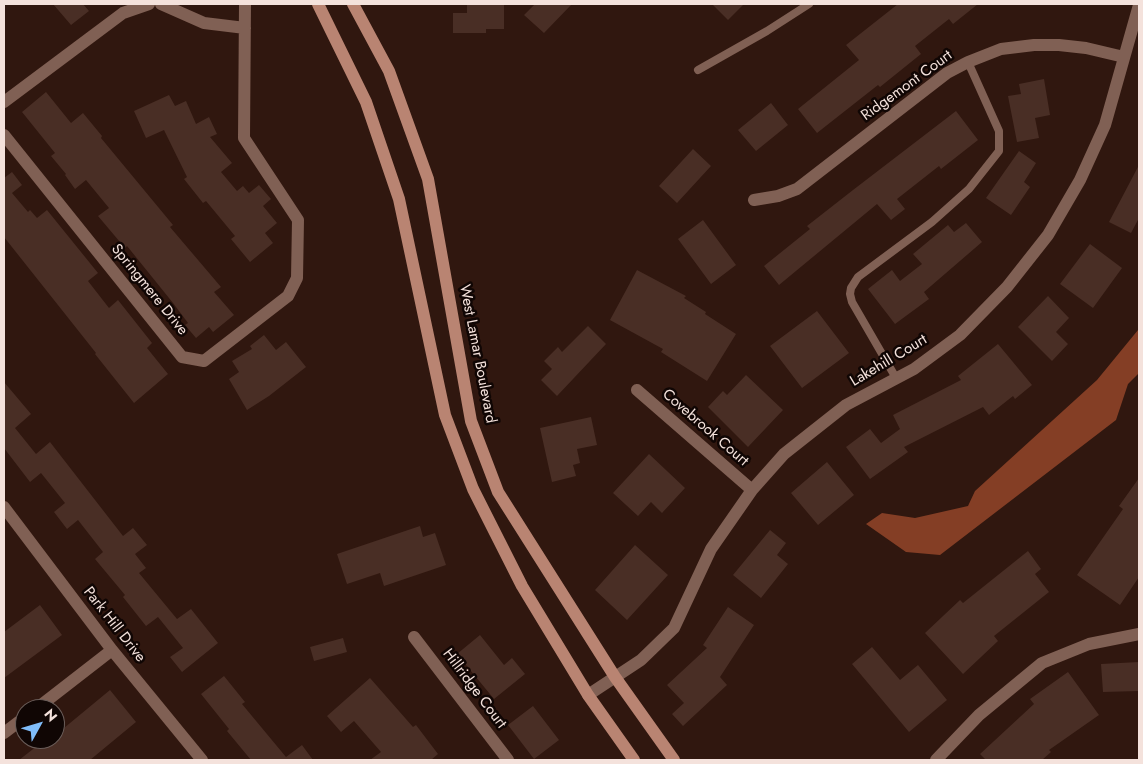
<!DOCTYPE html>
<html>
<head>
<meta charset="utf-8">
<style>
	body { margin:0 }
	#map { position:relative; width:1143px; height:764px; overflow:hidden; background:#30170f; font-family:Jost,sans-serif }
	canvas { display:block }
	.frame { position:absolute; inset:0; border:5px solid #f4e2dc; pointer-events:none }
	.north { position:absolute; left:15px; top:699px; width:50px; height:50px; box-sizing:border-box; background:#100604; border:1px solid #6b5e5a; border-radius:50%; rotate:51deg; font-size:14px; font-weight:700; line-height:20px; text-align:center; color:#f4e2dc }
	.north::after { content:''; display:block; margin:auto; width:18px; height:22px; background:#80bdfa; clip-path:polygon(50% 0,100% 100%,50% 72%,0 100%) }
</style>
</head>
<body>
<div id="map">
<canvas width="1143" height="764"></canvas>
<div class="frame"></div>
<div class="north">N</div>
</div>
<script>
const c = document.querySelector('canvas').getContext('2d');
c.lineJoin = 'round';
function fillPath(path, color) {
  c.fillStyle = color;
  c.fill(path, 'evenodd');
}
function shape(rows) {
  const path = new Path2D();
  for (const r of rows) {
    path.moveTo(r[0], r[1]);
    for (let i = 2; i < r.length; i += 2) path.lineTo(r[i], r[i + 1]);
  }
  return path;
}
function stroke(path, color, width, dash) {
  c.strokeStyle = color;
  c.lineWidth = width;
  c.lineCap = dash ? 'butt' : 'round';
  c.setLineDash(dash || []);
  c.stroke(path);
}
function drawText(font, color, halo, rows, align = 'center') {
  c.font = font + ' Jost,sans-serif';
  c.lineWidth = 5;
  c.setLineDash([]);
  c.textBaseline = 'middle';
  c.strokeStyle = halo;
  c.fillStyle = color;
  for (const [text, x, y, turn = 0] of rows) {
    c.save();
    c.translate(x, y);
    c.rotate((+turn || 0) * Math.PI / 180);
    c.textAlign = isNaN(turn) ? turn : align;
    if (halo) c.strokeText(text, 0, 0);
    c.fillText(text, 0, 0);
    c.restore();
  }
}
fillPath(shape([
	[1139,325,1139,373,1128,384,1116,420,940,555,906,552,866,524,882,513,915,518,968,506,975,491,1097,380,1138,330]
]), '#843e25');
fillPath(shape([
	[53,4,83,4,89,11,71,25],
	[467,4,504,4,504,29,486,29,486,33,453,33,453,13,467,13],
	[535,4,572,4,544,33,524,15],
	[712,4,744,4,728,20],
	[898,4,978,4,953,24,949,19,915,46,921,54,880,87,878,85,817,133,798,109,859,60,846,45],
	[1044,79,1050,115,1035,118,1039,138,1017,142,1008,96,1021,94,1019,84],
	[46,92,71,123,83,113,102,136,101,138,173,225,170,227,221,287,214,292,234,315,213,332,209,327,196,338,185,325,188,323,173,303,127,246,125,248,98,216,109,208,86,180,75,189,65,175,66,174,51,156,55,153,22,112],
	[169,95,175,106,186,101,196,124,209,117,217,134,210,137,232,163,221,172,237,191,243,186,249,193,259,185,271,199,263,206,277,223,265,233,273,243,250,262,231,239,235,236,206,201,203,203,184,179,187,177,164,130,146,138,134,111],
	[771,103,788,125,756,151,738,130],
	[956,111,978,140,941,169,939,166,897,199,905,209,891,220,877,204,779,285,764,266,810,229,807,226,853,190],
	[693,149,711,166,677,203,659,186],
	[1019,151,1036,163,1024,182,1030,187,1011,215,986,198],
	[1139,165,1139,218,1131,233,1109,222],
	[12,172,22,185,12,193,28,212,30,210,37,218,47,210,98,273,88,281,109,308,118,300,152,343,147,348,168,374,134,403,95,354,96,353,4,237,4,178],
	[703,220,736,265,711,284,678,239],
	[966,223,982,242,924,292,929,299,895,324,868,289,892,270,900,281,922,264,913,254,948,225,954,232],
	[1090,244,1122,268,1093,308,1060,284],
	[637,270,686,296,684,298,706,312,705,314,736,334,707,381,661,352,663,349,610,320],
	[1048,296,1069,318,1056,332,1068,344,1052,361,1018,327],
	[817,311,849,353,802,388,770,346],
	[588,326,606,344,557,396,541,380,552,369,544,361,558,347,562,352],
	[264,335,276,350,286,342,306,367,269,396,247,410,229,379,239,372,232,361,252,349,250,346],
	[998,344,1032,385,1015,399,1013,396,989,415,983,407,904,447,908,452,870,479,846,447,870,429,881,443,900,429,893,415,961,380,958,376],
	[746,375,783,410,748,447,708,407,723,391,727,395],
	[4,382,31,414,15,428,36,454,50,442,123,536,133,528,147,545,135,554,146,568,139,573,177,619,191,609,218,643,182,672,170,657,183,648,158,617,146,626,123,597,125,595,95,559,103,552,78,520,67,529,54,512,65,503,41,473,30,482,4,448],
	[591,417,597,445,577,449,580,463,573,465,576,476,552,482,540,428],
	[649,454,685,488,662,513,651,502,638,516,613,493],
	[827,462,854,495,818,525,791,493],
	[1139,478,1139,577,1120,605,1077,575,1123,509,1119,506],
	[420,526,423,537,435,533,446,565,384,586,380,573,347,584,337,554],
	[770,530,786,543,777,555,788,564,761,598,733,575],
	[635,545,668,575,627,620,595,590],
	[1028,551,1041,569,1035,574,1049,592,994,636,998,641,963,674,925,633,960,600,963,603],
	[40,605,62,635,4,678,4,632],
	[728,607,754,625,720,677,727,685,683,726,672,714,684,703,667,685,707,648,703,645],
	[480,635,504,665,512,658,525,674,494,699,457,654],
	[343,638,347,652,314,661,310,647],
	[872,647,900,680,918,665,947,700,909,732,852,664],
	[1139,662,1139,691,1103,692,1101,664],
	[1068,672,1099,715,1049,750,1051,752,1042,760,986,760,980,754,1034,704,1030,699],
	[224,676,245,702,242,704,286,757,302,745,313,760,251,760,227,731,229,729,201,694],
	[370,678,413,727,416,725,438,754,431,760,370,760,381,752,354,721,341,732,327,716],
	[110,690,136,722,90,760,19,760,46,739,55,739,55,732,63,725,64,728],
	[533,706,559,740,534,759,508,725]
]), '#492e25');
stroke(shape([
	[698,70,767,31,809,4],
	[896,378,852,302,850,294,851,288,858,277,932,222,969,189,999,151,999,131,968,62]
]), '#806054', 8);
stroke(shape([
	[161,4,204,23,245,28],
	[4,102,123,13,149,4],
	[4,135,182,357,204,361,288,296,297,278,298,220,244,138,245,4],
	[754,200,778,196,797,189,947,73,968,62,1001,49,1034,45,1059,45,1086,48,1124,57],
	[637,390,752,490],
	[4,507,112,650,202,760],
	[414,637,508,760],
	[588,695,641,660,674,628,711,549,752,490,784,454,846,405,914,369,960,335,1007,287,1048,235,1080,180,1105,125,1139,5],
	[36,709,112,650],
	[4,733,25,717],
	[936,760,979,715,1042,663,1089,644,1139,634]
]), '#806054', 12);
stroke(shape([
	[318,4,366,102,399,199,445,415,473,489,522,586,588,695,634,760],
	[353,4,389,71,428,179,471,421,498,492,615,677,674,760]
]), '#b98472', 12);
drawText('15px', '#f4e2dc', '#100604', [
	["Ridgemont Court",907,86,-36],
	["Springmere Drive",149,290,51],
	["West Lamar Boulevard",477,354,79],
	["Lakehill Court",889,361,-31],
	["Covebrook Court",705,428,41],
	["Park Hill Drive",114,625,52],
	["Hillridge Court",474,689,53]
]);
</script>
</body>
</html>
